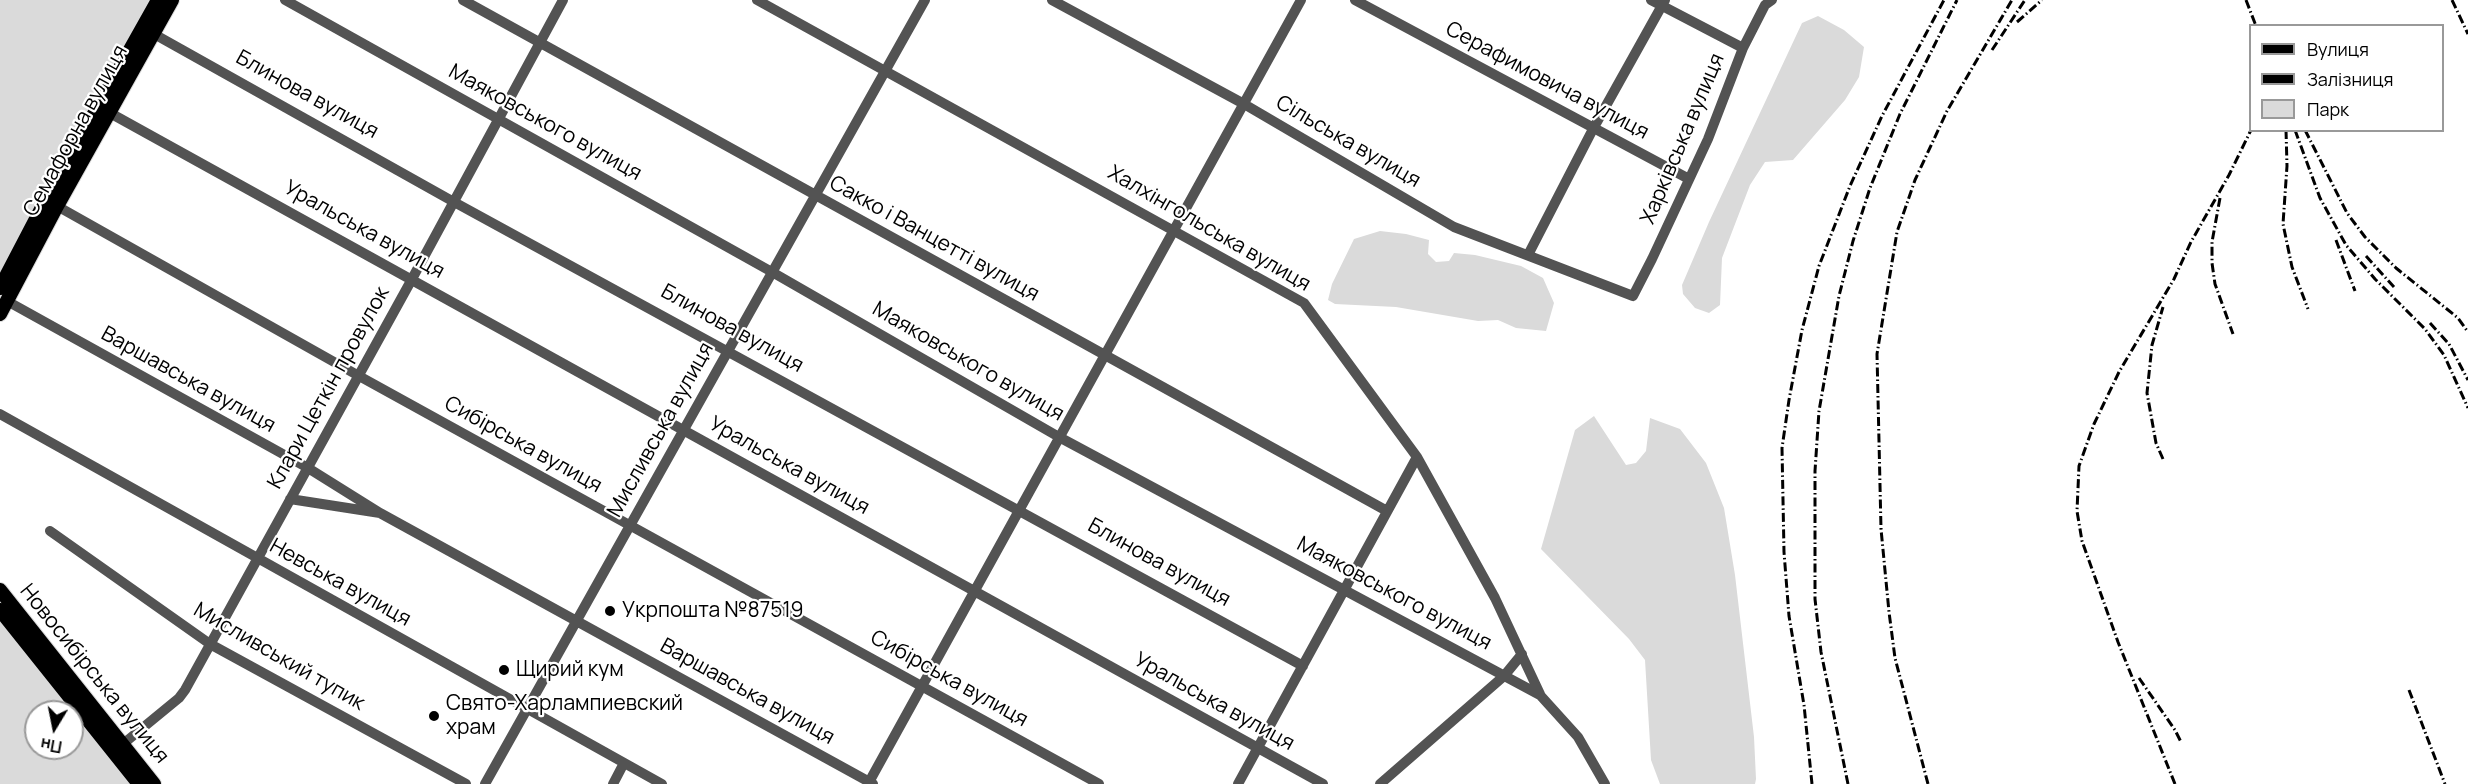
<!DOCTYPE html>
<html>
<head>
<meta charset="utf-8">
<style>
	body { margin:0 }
	#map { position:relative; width:2468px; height:784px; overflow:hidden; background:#fff; font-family:Manrope,sans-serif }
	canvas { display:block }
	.legend { position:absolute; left:2249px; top:24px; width:195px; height:108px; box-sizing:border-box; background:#fff; border:2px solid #999; margin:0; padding:8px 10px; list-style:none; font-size:18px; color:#000 }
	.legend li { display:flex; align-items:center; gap:12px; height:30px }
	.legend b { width:30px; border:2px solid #999 }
	.north { position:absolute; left:24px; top:700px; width:60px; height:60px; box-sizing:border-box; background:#fff; border:2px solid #999; border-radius:50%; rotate:190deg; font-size:16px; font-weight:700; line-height:24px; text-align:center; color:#000 }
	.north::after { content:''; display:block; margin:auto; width:21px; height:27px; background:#000; clip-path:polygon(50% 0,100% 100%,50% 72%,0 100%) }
</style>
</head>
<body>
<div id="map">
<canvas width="2468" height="784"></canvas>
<ul class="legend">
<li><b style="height:8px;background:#000"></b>Вулиця</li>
<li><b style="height:8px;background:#000"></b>Залізниця</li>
<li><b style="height:16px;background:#dadada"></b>Парк</li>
</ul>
<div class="north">Пн</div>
</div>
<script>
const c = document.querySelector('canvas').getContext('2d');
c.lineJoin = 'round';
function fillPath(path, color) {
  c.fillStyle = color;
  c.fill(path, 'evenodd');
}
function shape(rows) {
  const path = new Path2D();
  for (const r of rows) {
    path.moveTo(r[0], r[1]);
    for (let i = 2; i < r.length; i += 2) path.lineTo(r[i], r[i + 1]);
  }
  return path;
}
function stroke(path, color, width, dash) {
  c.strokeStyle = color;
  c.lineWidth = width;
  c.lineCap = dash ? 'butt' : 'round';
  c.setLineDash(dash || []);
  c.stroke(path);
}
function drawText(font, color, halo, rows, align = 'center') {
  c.font = font + ' Manrope,sans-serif';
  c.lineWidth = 4.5;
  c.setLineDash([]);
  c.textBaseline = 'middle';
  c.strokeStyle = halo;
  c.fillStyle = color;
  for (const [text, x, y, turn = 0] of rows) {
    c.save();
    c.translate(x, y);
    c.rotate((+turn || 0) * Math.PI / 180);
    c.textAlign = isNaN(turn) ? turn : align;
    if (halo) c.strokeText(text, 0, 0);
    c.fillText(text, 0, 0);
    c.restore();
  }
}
fillPath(shape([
	[0,0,177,0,0,322],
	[1818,16,1844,30,1864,47,1859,77,1845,100,1793,160,1765,162,1750,185,1722,258,1720,305,1709,313,1695,308,1683,294,1682,285,1709,222,1802,23],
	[1380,231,1406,234,1429,240,1428,254,1436,262,1449,261,1454,253,1475,255,1521,266,1543,278,1554,303,1546,331,1516,328,1498,320,1478,321,1396,307,1335,304,1328,300,1332,284,1354,239],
	[1594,416,1626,465,1636,463,1646,451,1650,418,1680,429,1706,463,1724,508,1735,575,1754,737,1756,779,1755,784,1660,784,1651,760,1645,660,1629,639,1541,549,1575,430],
	[0,590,154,784,0,784],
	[36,712,72,712,72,748,36,748]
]), '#dadada');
const major = shape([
	[0,288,49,194,158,0],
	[0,314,57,206,172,0],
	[0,590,154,784],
	[0,610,139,784]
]);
stroke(major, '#dbdbdb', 16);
stroke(shape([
	[285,0,772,272,1059,437,1540,695,1578,737,1605,784],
	[463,0,1387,511],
	[757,0,1304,303,1417,457,1495,598,1540,694],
	[1052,0,1244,104,1454,227,1633,296,1652,259,1708,139,1743,48,1765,5,1772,0],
	[1355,0,1689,179],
	[1651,0,1743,48],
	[154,34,454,202,1303,666],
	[110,113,1323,784],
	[57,206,359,376,1099,784],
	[1528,255,1593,129,1665,0],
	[7,301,308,468,380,513,290,499],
	[0,414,662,784],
	[380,513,873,784],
	[50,531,210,644,466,784],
	[123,744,179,698,185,690,412,279,563,0],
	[485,784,925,0],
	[613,784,624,763],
	[868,784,1301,0],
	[1238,784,1417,457],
	[1380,784,1504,676,1522,654]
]), '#535353', 10);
stroke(major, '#000', 14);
stroke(shape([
	[0,305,168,0],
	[0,596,149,784]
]), '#000', 1.5);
stroke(shape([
	[2246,0,2256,26],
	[2452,0,2468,34],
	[2017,22,2042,0],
	[1992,50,2025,0],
	[2286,130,2287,166,2283,224,2292,267,2308,309],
	[2295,130,2320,198,2346,245,2375,279,2425,329,2444,355,2468,408],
	[2305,130,2347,213,2365,237,2396,268,2458,318,2468,332],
	[2220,198,2212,242,2212,263,2215,284,2233,334],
	[2336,240,2355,291],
	[2366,256,2394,287],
	[2430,323,2449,344,2468,380],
	[2163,459,2156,443,2147,393,2152,345,2163,307],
	[2139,678,2175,730,2181,742],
	[2409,690,2445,784],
	[1812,784,1804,705,1789,616,1784,552,1782,448,1789,400,1802,330,1819,266,1850,186,1882,116,1944,0],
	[1848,784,1821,652,1815,599,1815,471,1819,411,1839,296,1853,241,1870,188,1900,114,1957,0],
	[1928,784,1895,658,1889,612,1881,529,1877,354,1897,232,1915,180,1947,111,2012,0],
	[2175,784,2118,642,2082,541,2077,511,2079,466,2094,424,2119,372,2174,279,2191,242,2229,175,2251,130]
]), '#000', 3, [9, 3, 1.5, 3]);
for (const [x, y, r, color] of [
	[610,611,6,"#000"],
	[504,670,6,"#000"],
	[434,716,6,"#000"]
]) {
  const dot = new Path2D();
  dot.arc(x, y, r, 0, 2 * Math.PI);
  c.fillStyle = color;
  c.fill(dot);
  stroke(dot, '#fff', 2);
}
drawText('21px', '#000', '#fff', [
	["Серафимовича вулиця",1547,81,28],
	["Блинова вулиця",307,95,29],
	["Маяковського вулиця",545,123,29],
	["Семафорна вулиця",76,131,-61],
	["Харківська вулиця",1683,139,-67],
	["Сільська вулиця",1348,142,30],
	["Халхінгольська вулиця",1209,229,30],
	["Уральська вулиця",364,230,29],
	["Сакко і Ванцетті вулиця",934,239,29],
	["Блинова вулиця",732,329,29],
	["Маяковського вулиця",968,362,30],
	["Варшавська вулиця",188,380,29],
	["Клари Цеткін провулок",329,388,-61],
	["Мисливська вулиця",661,430,-61],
	["Сибірська вулиця",523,445,29],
	["Уральська вулиця",789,466,29],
	["Блинова вулиця",1159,563,29],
	["Невська вулиця",340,583,29],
	["Маяковського вулиця",1394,594,28],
	["Мисливський тупик",279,657,30],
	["Новосибірська вулиця",94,674,51],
	["Сибірська вулиця",949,679,29],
	["Варшавська вулиця",747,692,29],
	["Уральська вулиця",1214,702,29]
]);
drawText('21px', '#000', '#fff', [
	["Укрпошта №87519",622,611],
	["Щирий кум",516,670],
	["Свято-Харлампиевский",446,704],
	["храм",446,728]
], 'left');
</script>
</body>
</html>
